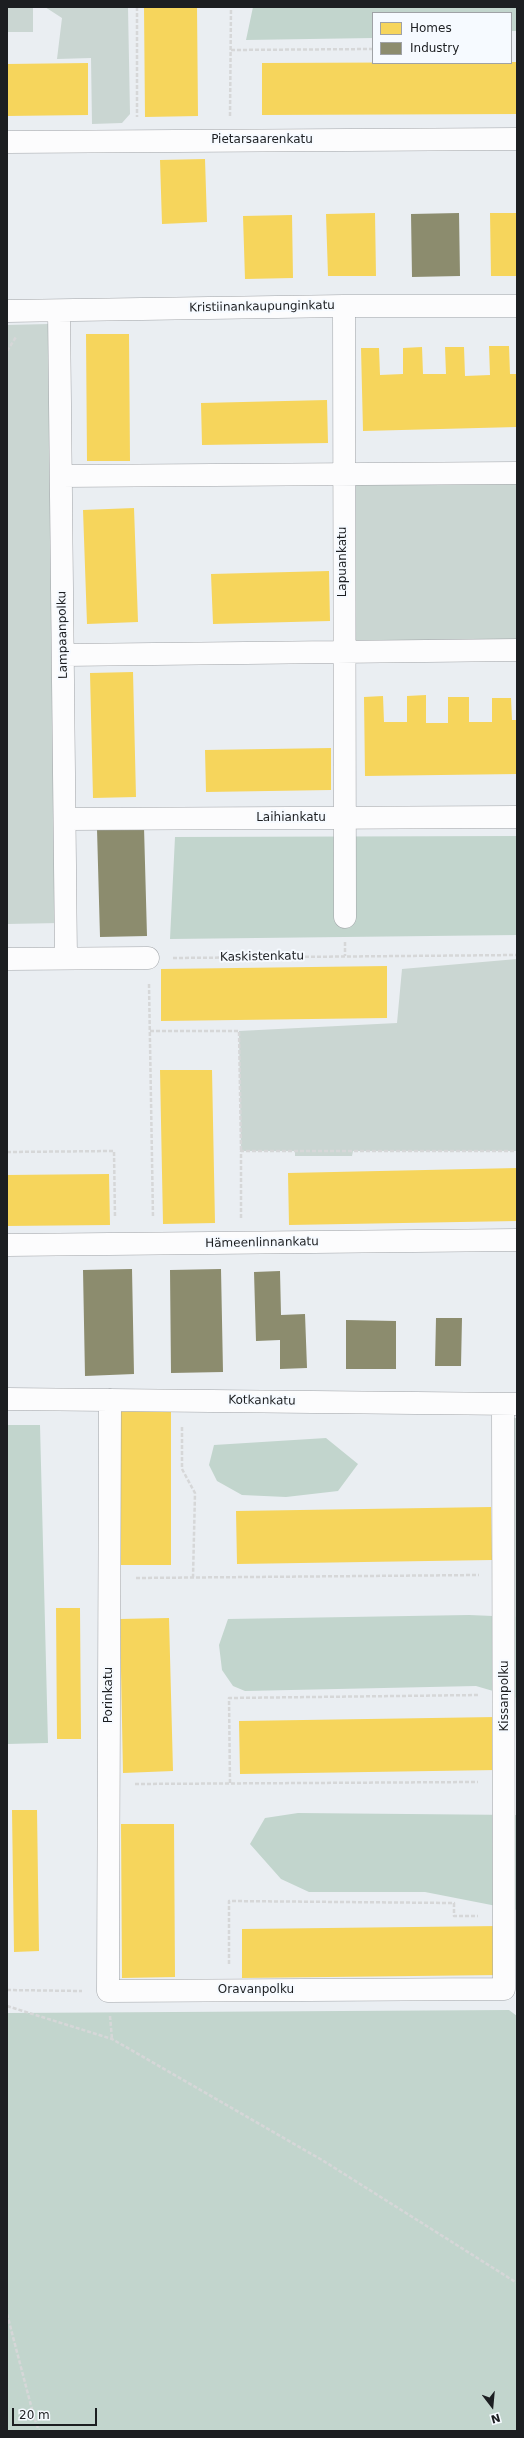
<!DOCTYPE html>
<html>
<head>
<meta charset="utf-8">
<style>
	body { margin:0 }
	#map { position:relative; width:524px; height:2438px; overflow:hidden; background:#eaeef2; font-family:"DejaVu Sans",sans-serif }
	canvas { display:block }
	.frame { position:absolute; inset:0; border:8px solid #1c1e21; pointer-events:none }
	.legend { position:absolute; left:372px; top:12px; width:140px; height:52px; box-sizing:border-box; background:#f6faff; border:1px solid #9fa2a6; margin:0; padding:5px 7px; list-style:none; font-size:12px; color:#1c1e21 }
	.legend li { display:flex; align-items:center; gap:8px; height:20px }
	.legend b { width:20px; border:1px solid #9fa2a6 }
	.north { position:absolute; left:472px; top:2386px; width:40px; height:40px; -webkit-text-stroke:3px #f6faff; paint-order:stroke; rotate:164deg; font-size:11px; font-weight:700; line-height:16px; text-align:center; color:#1c1e21 }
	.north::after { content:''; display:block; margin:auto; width:14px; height:18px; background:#1c1e21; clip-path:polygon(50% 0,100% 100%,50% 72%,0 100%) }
	.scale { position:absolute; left:12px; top:2408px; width:85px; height:18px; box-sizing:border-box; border:2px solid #1c1e21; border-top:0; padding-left:5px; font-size:12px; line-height:14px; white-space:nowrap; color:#1c1e21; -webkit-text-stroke:3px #f6faff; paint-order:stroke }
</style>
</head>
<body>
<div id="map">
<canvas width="524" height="2438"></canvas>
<div class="frame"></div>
<ul class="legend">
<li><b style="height:11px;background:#f6d55c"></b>Homes</li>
<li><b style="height:11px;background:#8c8c6e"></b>Industry</li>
</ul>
<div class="north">N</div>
<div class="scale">20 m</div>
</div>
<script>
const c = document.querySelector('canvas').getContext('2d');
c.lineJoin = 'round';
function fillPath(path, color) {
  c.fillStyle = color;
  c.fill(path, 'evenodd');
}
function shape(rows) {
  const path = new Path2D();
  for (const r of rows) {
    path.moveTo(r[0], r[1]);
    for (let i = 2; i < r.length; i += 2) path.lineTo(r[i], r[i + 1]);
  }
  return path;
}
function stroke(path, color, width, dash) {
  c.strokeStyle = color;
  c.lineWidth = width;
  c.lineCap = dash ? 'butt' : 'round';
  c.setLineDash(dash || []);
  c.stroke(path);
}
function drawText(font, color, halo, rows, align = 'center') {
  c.font = font + ' "DejaVu Sans",sans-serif';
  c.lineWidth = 4;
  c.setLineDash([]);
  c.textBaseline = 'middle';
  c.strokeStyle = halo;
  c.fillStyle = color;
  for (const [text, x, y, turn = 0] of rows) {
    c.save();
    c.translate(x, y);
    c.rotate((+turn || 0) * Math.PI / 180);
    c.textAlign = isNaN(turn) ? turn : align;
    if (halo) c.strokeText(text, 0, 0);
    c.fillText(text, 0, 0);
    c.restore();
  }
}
fillPath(shape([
	[7,7,33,7,33,32,7,32],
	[45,7,128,7,130,114,122,123,92,124,91,58,57,59,62,18],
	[49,324,60,923,7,924,7,325],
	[517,473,517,650,343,652,343,474],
	[517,959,517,1151,353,1151,352,1156,295,1156,295,1151,241,1151,239,1031,397,1023,402,969],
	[510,1418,517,1418,517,1797]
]), '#cad6d2');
fillPath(shape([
	[253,7,517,7,517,31,511,31,511,13,373,13,373,38,246,40],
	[517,836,517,935,170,939,175,837],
	[7,1425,40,1425,48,1743,7,1744],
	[326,1438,358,1464,338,1491,286,1497,242,1495,217,1481,209,1465,214,1445],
	[469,1615,517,1617,517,1698,476,1686,245,1691,233,1686,222,1670,219,1645,228,1619],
	[298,1813,517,1815,517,1910,425,1892,309,1892,281,1879,250,1844,265,1818],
	[509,2010,517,2016,517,2431,7,2431,7,2013]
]), '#c2d5cd');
fillPath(shape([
	[144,7,197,7,198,116,145,117],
	[517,62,517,114,262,115,262,63],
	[88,63,88,115,7,116,7,64],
	[205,159,207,222,162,224,160,160],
	[375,213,376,276,328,276,326,214],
	[490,213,517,213,517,276,491,276],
	[292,215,293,278,245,279,243,216],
	[86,334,129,334,130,461,87,461],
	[489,346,509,346,510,374,517,374,517,427,363,431,361,348,379,348,380,375,403,374,403,348,422,347,423,374,446,374,445,347,464,347,465,376,490,375],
	[327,400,328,443,202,445,201,403],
	[134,508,138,622,87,624,83,510],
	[329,571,330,621,213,624,211,574],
	[133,672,136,797,93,798,90,673],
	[426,695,426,723,448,723,448,697,469,697,469,722,492,722,492,698,511,698,512,720,517,720,517,774,365,776,364,697,383,696,384,722,407,722,407,696],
	[331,748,331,790,206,792,205,750],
	[387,966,387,1018,161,1021,161,969],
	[160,1070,212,1070,215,1223,163,1224],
	[517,1168,517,1221,289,1225,288,1173],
	[109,1174,110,1225,7,1226,7,1175],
	[120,1408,171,1408,171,1565,120,1565],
	[491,1507,492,1560,237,1564,236,1511],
	[56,1608,80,1608,81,1739,57,1739],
	[169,1618,173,1771,123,1773,120,1619],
	[496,1717,497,1770,240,1774,239,1721],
	[12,1810,37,1810,39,1951,14,1952],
	[121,1824,174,1824,175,1977,122,1978],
	[499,1926,500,1975,242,1978,242,1929]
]), '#f6d55c');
fillPath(shape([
	[459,213,460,276,412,277,411,214],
	[144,827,147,936,100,937,97,829],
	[132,1269,134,1374,85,1376,83,1270],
	[221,1269,223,1372,171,1373,170,1270],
	[280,1271,281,1315,305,1314,307,1368,280,1369,280,1340,256,1341,254,1272],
	[436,1318,462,1318,461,1366,435,1366],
	[346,1320,396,1321,396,1369,346,1369]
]), '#8c8c6e');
const minor = shape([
	[7,142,517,139],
	[344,306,345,917],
	[7,311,344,306,517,306],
	[59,311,66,958],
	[61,476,517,473],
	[64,655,517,650],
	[66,819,517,817],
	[7,959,148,958],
	[7,1245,517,1240],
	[7,1399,517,1404],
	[110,1400,108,1991,504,1989,503,1404]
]);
stroke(minor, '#a0a3a7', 23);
stroke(shape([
	[137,7,137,117],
	[231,50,373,49],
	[230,116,231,7],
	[7,351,16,337],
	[345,942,345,956],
	[173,958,517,955],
	[149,984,153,1217],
	[150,1031,239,1031,241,1151],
	[7,1152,114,1151,115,1218],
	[241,1218,241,1151,517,1151],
	[182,1427,182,1469,195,1493,193,1577],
	[136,1578,479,1575],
	[230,1783,229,1698,479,1695],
	[135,1784,478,1782],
	[229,1964,229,1901,454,1903,454,1916,478,1916],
	[7,1990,82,1991],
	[7,2006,112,2039,322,2160,517,2283],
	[110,2016,112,2039],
	[7,2314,34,2417,39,2431]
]), '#d6d7d8', 2.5, [4, 2]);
stroke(minor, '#fcfcfd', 22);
drawText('12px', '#1c1e21', '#f6faff', [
	["Pietarsaarenkatu",262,140],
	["Kristiinankaupunginkatu",262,307,-1],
	["Lapuankatu",343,562,-90],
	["Lampaanpolku",63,635,-91],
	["Laihiankatu",291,818],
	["Kaskistenkatu",262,957,-1],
	["Hämeenlinnankatu",262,1243,-1],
	["Kotkankatu",262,1401,1],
	["Porinkatu",109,1695,-90],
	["Kissanpolku",505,1696,-90],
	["Oravanpolku",256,1990]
]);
</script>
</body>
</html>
